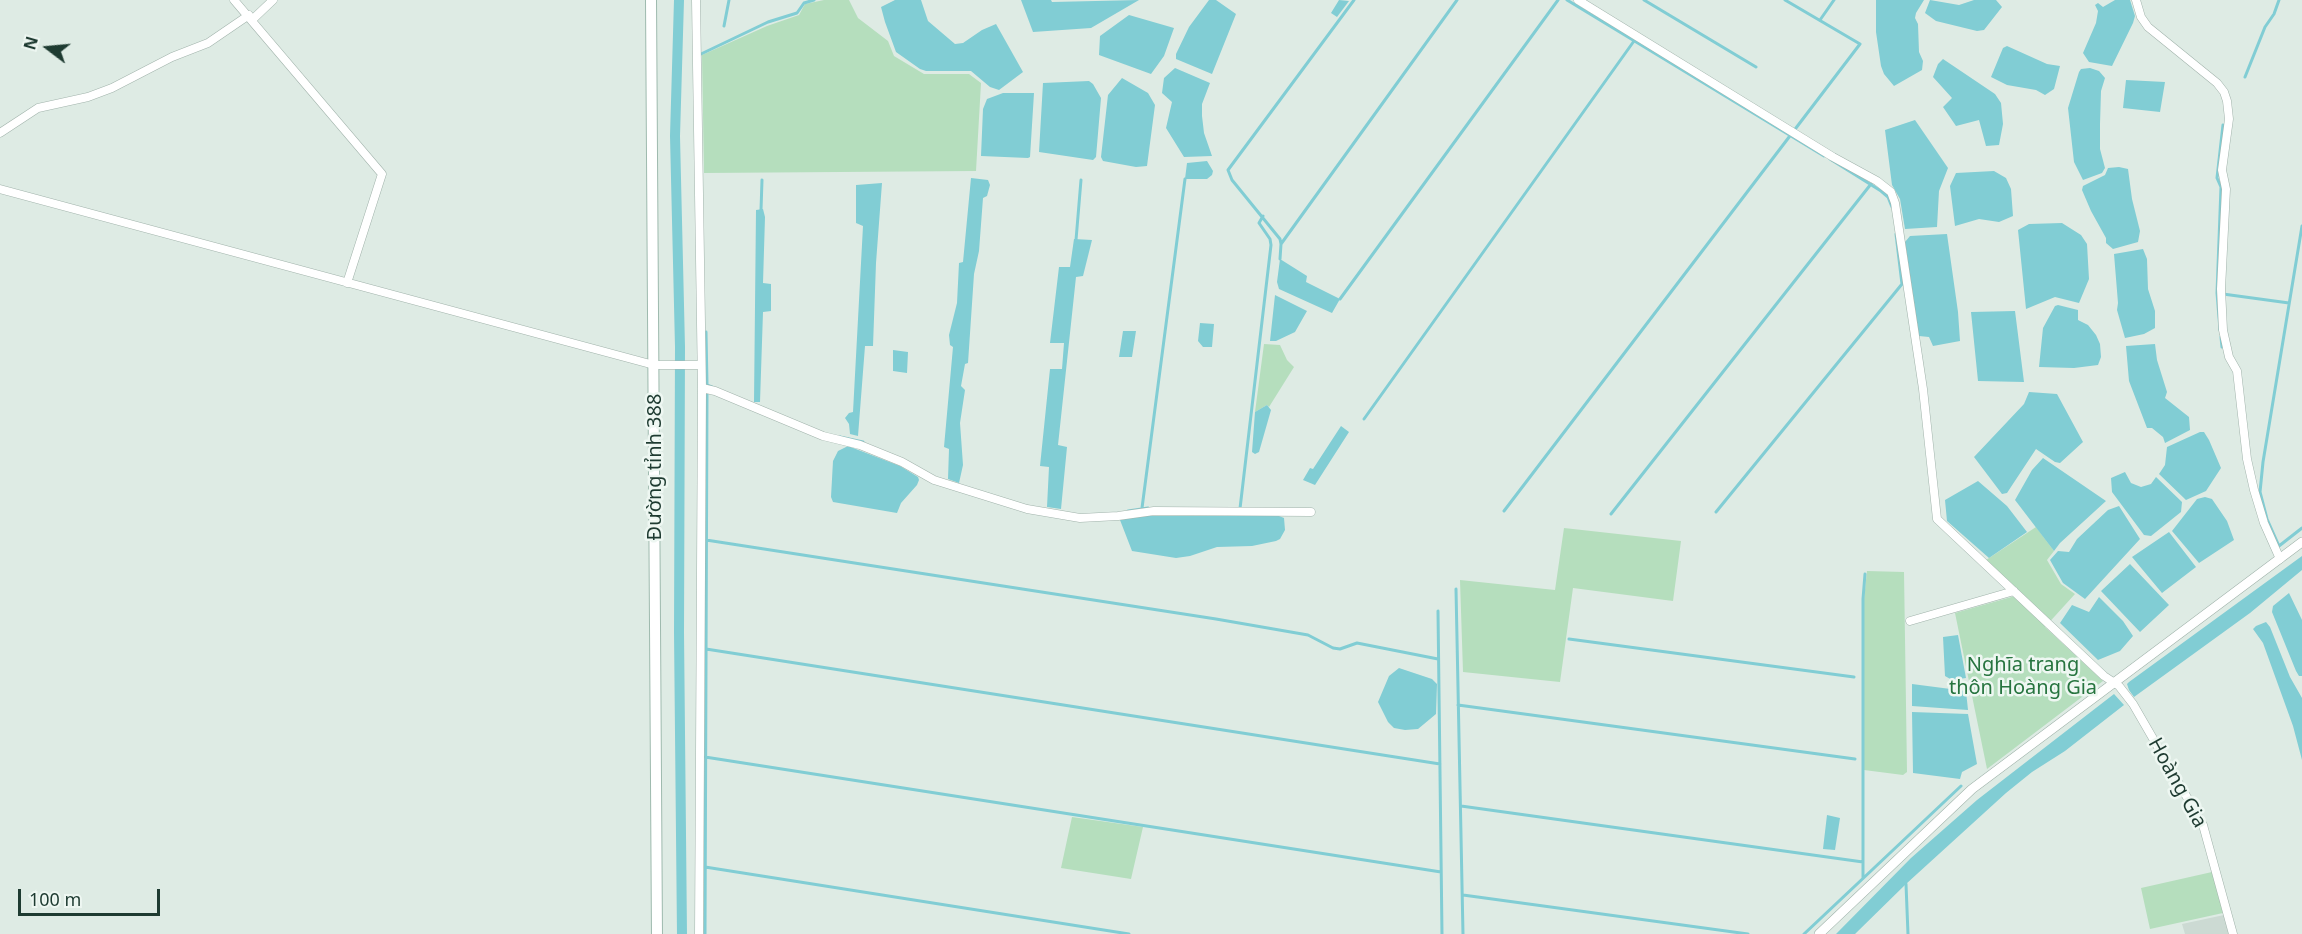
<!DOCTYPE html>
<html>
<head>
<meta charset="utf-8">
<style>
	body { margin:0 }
	#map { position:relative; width:2302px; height:934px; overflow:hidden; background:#deebe4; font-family:"Noto Sans",sans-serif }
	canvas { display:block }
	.north { position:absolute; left:18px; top:18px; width:60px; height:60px; -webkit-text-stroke:4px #eef7f2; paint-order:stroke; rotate:286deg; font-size:16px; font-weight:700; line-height:24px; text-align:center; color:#1e3b31 }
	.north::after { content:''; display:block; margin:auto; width:21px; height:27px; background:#1e3b31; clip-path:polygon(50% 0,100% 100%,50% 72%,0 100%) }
	.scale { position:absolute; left:18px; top:889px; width:142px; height:27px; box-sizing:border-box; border:3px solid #1e3b31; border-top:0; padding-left:8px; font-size:18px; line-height:21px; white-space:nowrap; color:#1e3b31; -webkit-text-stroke:4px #eef7f2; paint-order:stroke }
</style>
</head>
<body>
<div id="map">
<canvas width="2302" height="934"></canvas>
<div class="north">N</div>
<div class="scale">100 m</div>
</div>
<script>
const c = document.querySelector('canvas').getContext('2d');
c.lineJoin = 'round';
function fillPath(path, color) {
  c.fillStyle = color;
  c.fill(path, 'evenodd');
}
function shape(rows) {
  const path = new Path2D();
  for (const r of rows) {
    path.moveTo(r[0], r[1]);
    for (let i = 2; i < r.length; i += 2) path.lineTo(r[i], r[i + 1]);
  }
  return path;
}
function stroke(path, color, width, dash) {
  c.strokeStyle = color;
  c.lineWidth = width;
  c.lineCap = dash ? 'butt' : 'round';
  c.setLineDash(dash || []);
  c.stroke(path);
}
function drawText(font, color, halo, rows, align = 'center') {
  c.font = font + ' "Noto Sans",sans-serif';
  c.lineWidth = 5;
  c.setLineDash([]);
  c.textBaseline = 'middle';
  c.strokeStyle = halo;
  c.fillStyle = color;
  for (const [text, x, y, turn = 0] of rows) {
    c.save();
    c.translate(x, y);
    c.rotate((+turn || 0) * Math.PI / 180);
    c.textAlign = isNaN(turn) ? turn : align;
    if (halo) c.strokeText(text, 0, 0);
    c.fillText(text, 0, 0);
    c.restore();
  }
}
fillPath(shape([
	[2224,915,2229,934,2185,934,2182,924]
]), '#ccdad3');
fillPath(shape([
	[824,0,849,0,858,18,888,41,894,56,924,74,969,74,981,83,976,171,704,173,702,55,767,26,799,15,805,4],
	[1264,344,1280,345,1287,360,1294,367,1269,407,1267,405,1255,412],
	[2036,527,2054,551,2047,560,2061,584,2075,594,2045,627,2103,681,1987,769,1955,613,2022,594,1986,560],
	[1564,528,1681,541,1673,601,1573,588,1560,682,1463,672,1460,580,1555,590],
	[1867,571,1904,572,1907,772,1903,775,1864,770,1864,599],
	[1072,817,1143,827,1131,879,1061,868],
	[2212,872,2223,913,2150,929,2141,888]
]), '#b5debd');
fillPath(shape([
	[895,0,921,0,928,21,955,44,963,43,982,30,996,24,1023,72,999,90,990,87,971,71,926,71,920,69,896,52,885,22,881,7],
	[1021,0,1051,0,1052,2,1139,0,1091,28,1033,32],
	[1209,0,1216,0,1236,14,1212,74,1176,59,1176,54,1189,27],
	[1339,0,1349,1,1337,17,1331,13],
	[1876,0,1924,0,1916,13,1915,18,1918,24,1919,52,1923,61,1922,70,1894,86,1884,74,1881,66,1876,32],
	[1930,0,1959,5,1974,0,1996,0,2002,7,1984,30,1977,31,1936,21,1925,13],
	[2115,0,2130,0,2135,16,2133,23,2112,66,2089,62,2083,53,2096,23,2098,11,2095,5,2098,3,2103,7],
	[1129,15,1174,28,1164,56,1151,74,1099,55,1100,36],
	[2007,46,2047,64,2060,66,2054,89,2045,95,2036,90,2007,85,1991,77,2003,48],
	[1943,59,1995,94,2001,103,2003,124,1999,145,1986,146,1979,120,1956,126,1943,107,1952,98,1933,77,1938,64],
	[1175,68,1210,83,1202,104,1202,116,1204,133,1212,156,1184,157,1166,128,1172,102,1162,93,1164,78],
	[2090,68,2099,71,2105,78,2101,91,2100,124,2100,149,2105,168,2102,173,2083,180,2074,162,2068,108,2079,72,2081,69],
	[1122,78,1148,93,1155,105,1147,166,1136,167,1103,161,1101,157,1108,95],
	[2126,80,2165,82,2160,112,2123,108],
	[1089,81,1093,84,1101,98,1096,157,1093,160,1039,152,1043,83],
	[1003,93,1034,93,1030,157,1028,158,981,156,983,109,987,99],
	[1915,120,1948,168,1939,191,1937,227,1905,229,1900,199,1892,185,1885,130],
	[1207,161,1213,171,1212,175,1207,179,1185,179,1187,163],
	[2119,167,2128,169,2132,199,2140,231,2138,242,2113,249,2106,243,2106,238,2091,211,2082,190,2083,186,2105,175,2108,168],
	[1994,171,2006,178,2011,189,2013,216,1999,222,1979,219,1955,226,1950,186,1956,173],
	[971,178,988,180,990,185,987,196,983,198,979,251,974,274,968,363,965,364,961,386,965,390,960,423,963,465,959,483,948,479,949,449,944,447,953,347,950,345,949,335,957,303,959,263,963,262],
	[882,183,876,263,873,346,865,346,858,436,850,434,849,424,845,418,849,413,853,412,863,226,856,223,856,185],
	[763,209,765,217,763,283,771,284,771,311,763,312,760,402,754,402,756,210],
	[2062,223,2081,235,2087,244,2089,279,2079,303,2055,297,2026,309,2018,230,2029,224],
	[1947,234,1958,312,1960,341,1933,346,1929,337,1919,336,1905,242,1910,236],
	[1074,239,1092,240,1083,276,1076,277,1058,445,1067,447,1061,509,1047,507,1049,467,1040,466,1050,369,1062,369,1064,343,1050,343,1059,267,1070,267],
	[2143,249,2147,259,2148,289,2155,311,2155,328,2144,334,2125,338,2117,310,2118,303,2114,254],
	[1280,259,1307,276,1306,282,1340,299,1332,313,1279,289,1277,282],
	[1275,295,1307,311,1295,332,1276,341,1270,341],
	[2058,305,2078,310,2078,320,2088,325,2096,335,2100,344,2101,357,2098,365,2074,368,2039,367,2043,328,2055,306],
	[2015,311,2024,382,1978,381,1971,312],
	[1200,323,1214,324,1212,347,1203,347,1198,341],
	[1123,331,1136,331,1132,357,1119,357],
	[2155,344,2157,360,2167,392,2165,398,2189,417,2190,430,2165,443,2163,437,2152,428,2147,428,2129,381,2126,346],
	[893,350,908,352,907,373,893,371],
	[2029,392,2057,394,2083,442,2060,463,2055,462,2036,449,2007,493,2002,494,1974,457,2024,404],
	[1267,405,1271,410,1259,452,1255,454,1252,452,1255,412],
	[1341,426,1349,432,1315,485,1303,480,1310,468,1313,469],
	[2200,432,2204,432,2209,440,2221,468,2206,491,2186,500,2159,474,2165,465,2167,447],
	[848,446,900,466,918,477,919,480,917,485,901,503,897,513,833,502,831,497,833,461,838,451],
	[2043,458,2106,501,2060,543,2054,551,2015,500,2032,470],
	[2125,472,2131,483,2141,487,2151,484,2156,477,2182,502,2181,512,2151,536,2144,535,2112,492,2111,478],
	[1978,481,2007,506,2027,532,1989,558,1947,521,1945,500],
	[2205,497,2212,499,2227,521,2234,540,2199,563,2172,531,2197,499],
	[2119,506,2140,539,2085,599,2063,583,2050,560,2058,551,2069,552,2077,539,2108,510],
	[1141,516,1279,516,1284,518,1285,530,1280,539,1276,541,1252,546,1217,547,1190,556,1176,558,1132,551,1120,520],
	[2169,532,2196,567,2162,593,2132,557],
	[2302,556,2302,570,2250,613,2134,697,2129,690,2127,684,2129,682],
	[2130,564,2169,605,2140,632,2101,591],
	[2289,593,2302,620,2302,676,2299,676,2296,671,2272,612,2273,606],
	[2099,597,2123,621,2133,636,2120,651,2098,660,2060,623,2072,605,2089,612],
	[2266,622,2270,627,2290,677,2302,698,2302,760,2293,726,2263,643,2253,629,2256,626],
	[1958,635,1966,678,1952,680,1945,676,1943,637],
	[1399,668,1432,679,1437,684,1436,714,1418,729,1405,730,1394,728,1388,722,1378,702,1389,676],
	[1912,684,1966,691,1968,710,1912,706],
	[2114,694,2124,705,2065,751,2032,772,2006,793,1906,884,1855,934,1836,934,1911,858,1977,800],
	[1912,712,1968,714,1977,764,1962,772,1960,779,1913,773],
	[1827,815,1840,818,1835,850,1823,849]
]), '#81cdd4');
stroke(shape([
	[1354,0,1228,170,1232,180,1280,239,1281,244,1457,0],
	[1567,0,1824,156],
	[1644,0,1756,67],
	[1820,20,1834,0],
	[724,26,729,0],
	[701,54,768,22,797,13,804,3,814,0],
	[2245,77,2265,27,2274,14,2279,0],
	[1830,159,1881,191,1888,197,1892,207],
	[761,210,762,180],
	[2302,226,2263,462,2260,492,2267,519,2279,546,2302,528],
	[1076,240,1081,180],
	[1280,259,1281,244],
	[2223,294,2289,303],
	[1340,299,1558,0],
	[2220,330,2217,293,2221,187,2217,178,2223,125],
	[706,332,707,385,714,388],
	[2221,337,2222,347],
	[1364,419,1634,41],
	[840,437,863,442],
	[1142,508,1185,179],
	[1128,511,1148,508],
	[1504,511,1860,44,1785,0],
	[1716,512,1902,284,1896,234],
	[1611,514,1871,184],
	[1239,517,1271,245,1270,239,1259,223,1263,216],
	[706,540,1216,619,1308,635,1333,648,1340,649,1357,643,1438,659],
	[1456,589,1463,934],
	[1438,611,1442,934],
	[1569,639,1854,677],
	[706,649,1440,764],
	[1458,705,1855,759],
	[705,757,1441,872],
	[1461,806,1863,862],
	[705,867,1129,934],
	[1863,878,1863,599,1865,574],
	[1906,884,1908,934],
	[1463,895,1748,934],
	[705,934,707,389],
	[1804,934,1961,786]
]), '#81cdd4', 3);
stroke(shape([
	[679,0,675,136,680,347,679,632,682,934]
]), '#81cdd4', 10);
const minor = shape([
	[234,0,382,174,347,283],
	[696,0,702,388,699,934],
	[1578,0,1833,157,1877,181,1891,192,1895,203,1923,389,1937,519,2104,676,2119,686,2133,704,2203,825,2233,934],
	[2136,0,2141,17,2148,27,2217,83,2224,92,2227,101,2229,119,2222,170,2226,189,2221,289,2223,330,2229,357,2237,371,2247,459,2254,490,2264,523,2280,559],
	[253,19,273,0],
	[0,133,38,108,88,97,112,88,172,57,208,43,249,15],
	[0,189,654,365,701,365],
	[702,388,715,391,823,436,860,445,902,462,934,480,1027,509,1080,518,1118,516,1154,511,1311,512],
	[1910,621,2014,591]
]);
const tertiary = shape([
	[1819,934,1972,789,2302,542]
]);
const secondary = shape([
	[651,0,657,934]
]);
stroke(minor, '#a1b3ab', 9);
stroke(tertiary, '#a1b3ab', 10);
stroke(secondary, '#9ebaae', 12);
stroke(minor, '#fff', 8);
stroke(tertiary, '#fff', 9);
stroke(secondary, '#fff', 10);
drawText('20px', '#1e3b31', '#eef7f2', [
	["Đường tỉnh 388",655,467,-90],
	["Hoàng Gia",2177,783,61]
]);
drawText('20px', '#26743f', '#eef7f2', [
	["Nghĩa trang",2023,665],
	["thôn Hoàng Gia",2023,688]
]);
</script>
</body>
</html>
